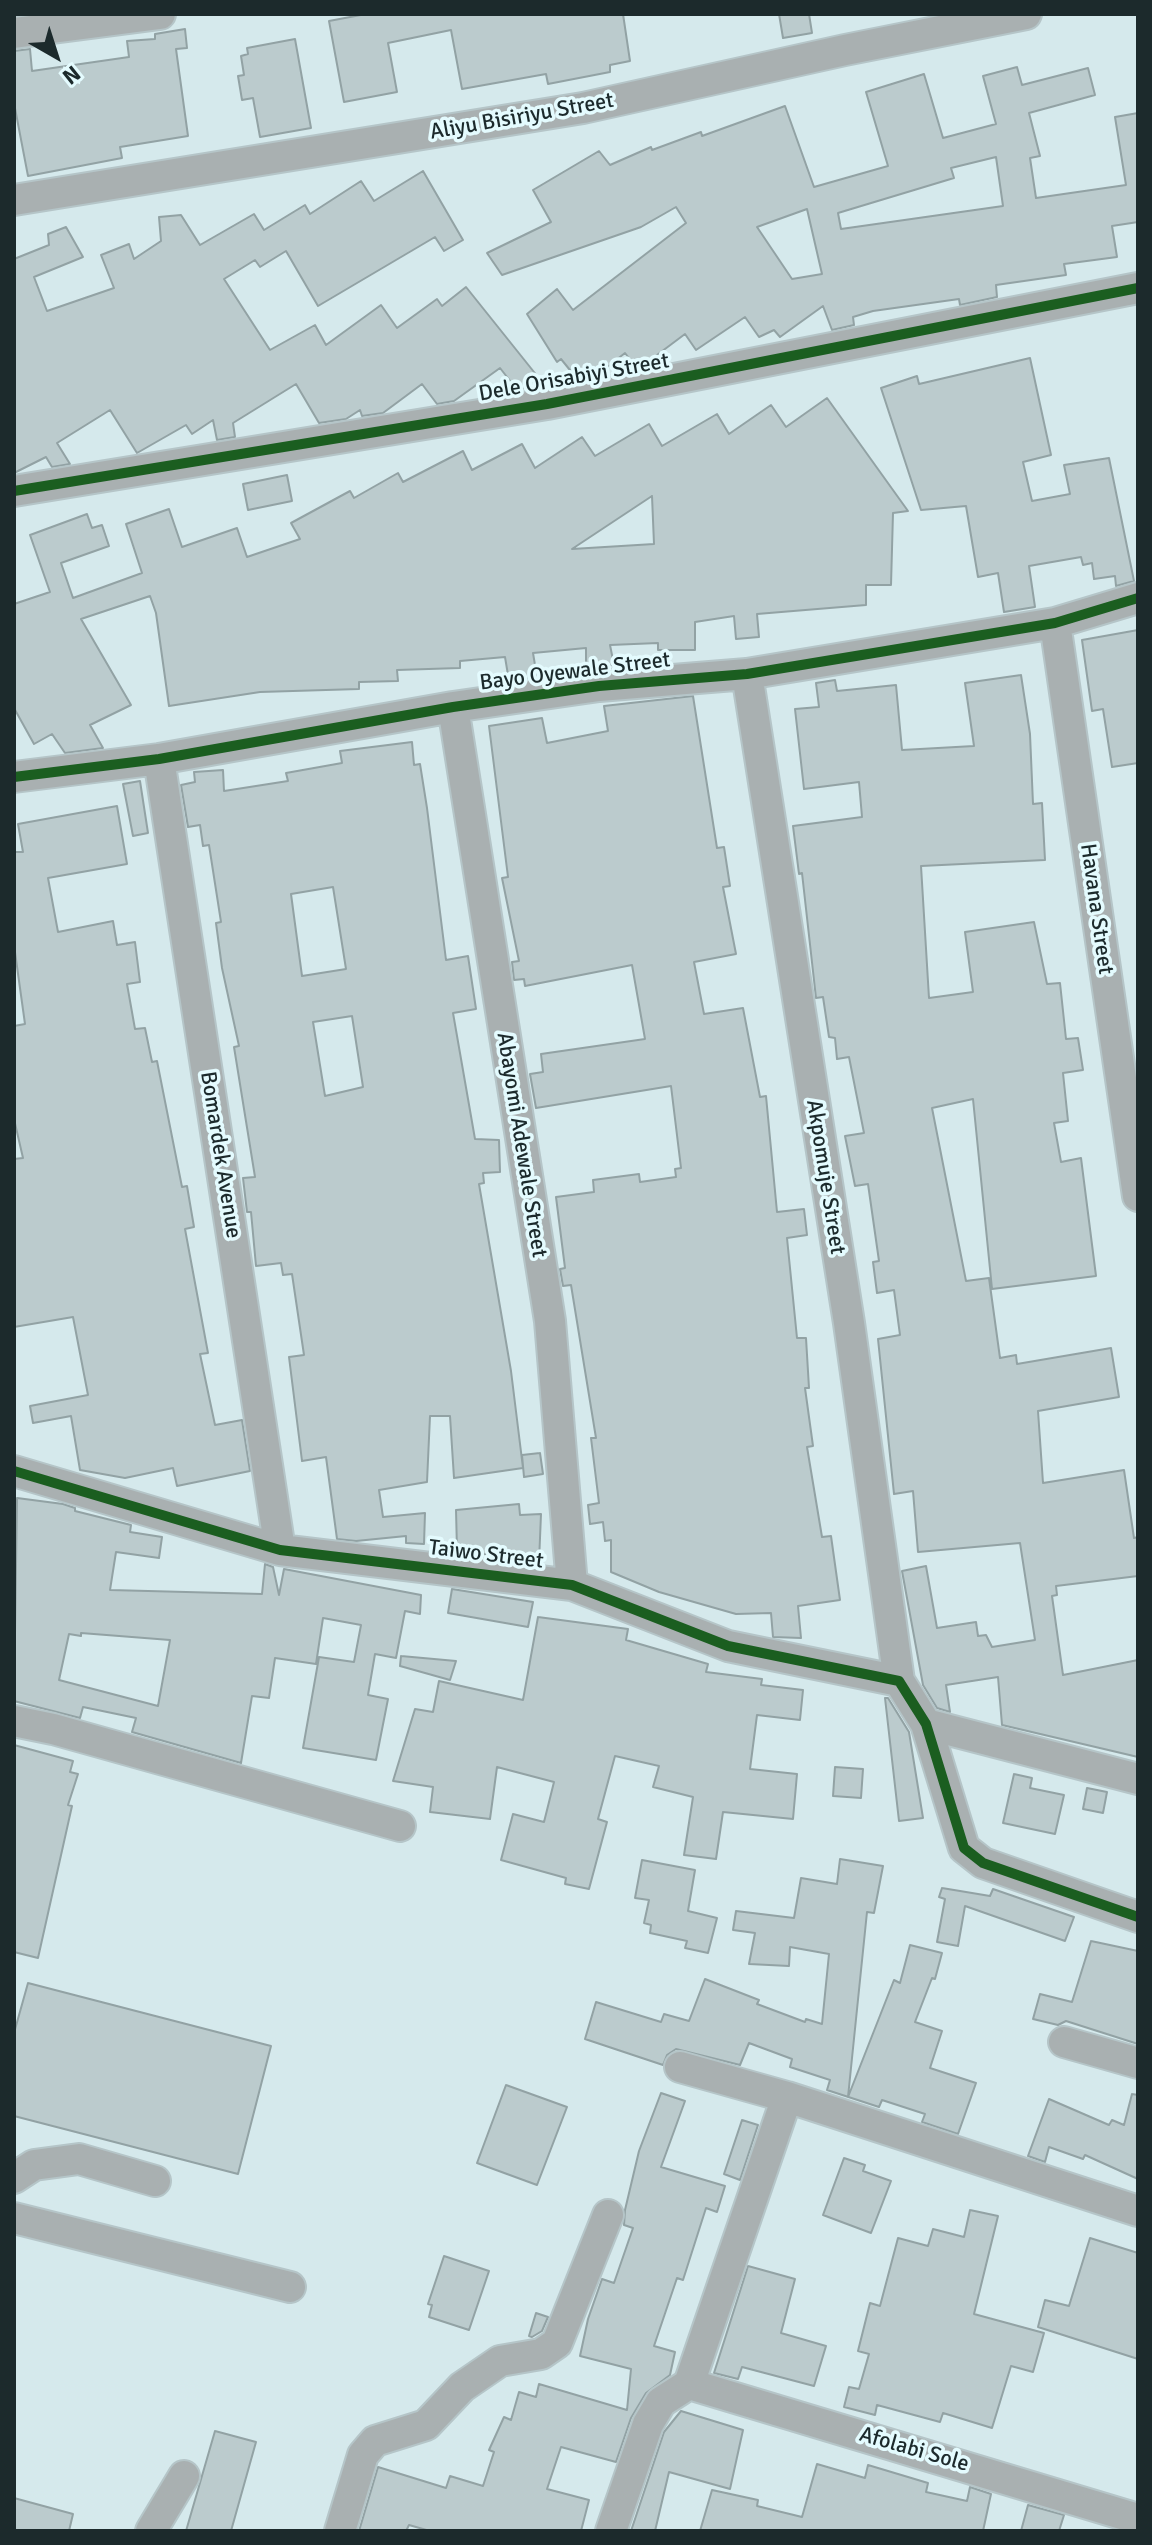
<!DOCTYPE html>
<html>
<head>
<meta charset="utf-8">
<style>
	body { margin:0 }
	#map { position:relative; width:1152px; height:2545px; overflow:hidden; background:#d5e9ec; font-family:Signika,sans-serif }
	canvas { display:block }
	.frame { position:absolute; inset:0; border:16px solid #1c2a2c; pointer-events:none }
	.north { position:absolute; left:16px; top:16px; width:80px; height:80px; -webkit-text-stroke:6px #e4fbfe; paint-order:stroke; rotate:141deg; font-size:22px; font-weight:700; line-height:32px; text-align:center; color:#1c2a2c }
	.north::after { content:''; display:block; margin:auto; width:28px; height:36px; background:#1c2a2c; clip-path:polygon(50% 0,100% 100%,50% 72%,0 100%) }
</style>
</head>
<body>
<div id="map">
<canvas width="1152" height="2545"></canvas>
<div class="frame"></div>
<div class="north">N</div>
</div>
<script>
const c = document.querySelector('canvas').getContext('2d');
c.lineJoin = 'round';
function fillPath(path, color) {
  c.fillStyle = color;
  c.fill(path, 'evenodd');
}
function shape(rows) {
  const path = new Path2D();
  for (const r of rows) {
    path.moveTo(r[0], r[1]);
    for (let i = 2; i < r.length; i += 2) path.lineTo(r[i], r[i + 1]);
  }
  return path;
}
function stroke(path, color, width, dash) {
  c.strokeStyle = color;
  c.lineWidth = width;
  c.lineCap = dash ? 'butt' : 'round';
  c.setLineDash(dash || []);
  c.stroke(path);
}
function drawText(font, color, halo, rows, align = 'center') {
  c.font = font + ' Signika,sans-serif';
  c.lineWidth = 7;
  c.setLineDash([]);
  c.textBaseline = 'middle';
  c.strokeStyle = halo;
  c.fillStyle = color;
  for (const [text, x, y, turn = 0] of rows) {
    c.save();
    c.translate(x, y);
    c.rotate((+turn || 0) * Math.PI / 180);
    c.textAlign = isNaN(turn) ? turn : align;
    if (halo) c.strokeText(text, 0, 0);
    c.fillText(text, 0, 0);
    c.restore();
  }
}
const building = shape([
	[366,14,623,14,630,61,610,65,610,72,548,84,546,74,462,89,451,30,388,43,397,92,344,102,329,21,366,14],
	[779,14,809,14,812,33,783,38,779,14],
	[185,29,187,48,176,49,188,136,120,147,122,158,28,176,14,103,14,51,30,49,32,71,129,57,127,41,155,39,155,34,185,29],
	[295,39,311,128,260,137,253,98,242,100,238,76,244,75,241,56,248,54,247,48,295,39],
	[1017,67,1022,85,1088,68,1095,95,1029,113,1040,156,1030,158,1036,198,1126,185,1115,117,1138,113,1138,222,1112,226,1117,257,1064,264,1066,275,996,285,997,297,960,305,959,299,873,311,853,317,854,325,832,330,823,306,780,337,774,330,759,337,745,317,696,350,685,334,641,367,637,368,625,353,596,376,578,380,561,359,557,362,527,314,557,289,573,310,686,223,676,207,641,227,502,275,487,253,551,222,533,190,599,151,610,165,651,147,652,150,701,132,702,136,785,106,814,187,888,166,866,92,924,74,943,138,996,124,983,76,1017,67],
	[996,157,1003,206,841,229,838,213,954,178,951,168,996,157],
	[807,209,822,274,792,279,757,227,807,209],
	[423,171,463,240,444,251,435,237,318,306,286,251,260,267,255,260,224,279,270,350,315,325,326,345,381,305,397,328,437,299,442,306,466,287,538,377,521,390,518,391,500,368,454,401,437,404,422,384,383,413,362,416,360,410,346,419,319,423,296,384,233,423,235,437,217,440,213,420,192,434,186,425,137,453,110,410,57,443,70,464,52,467,46,457,14,473,14,259,49,245,48,234,66,227,83,257,34,277,47,311,114,288,101,255,129,244,134,259,161,241,159,217,181,215,200,245,254,214,264,230,305,205,310,214,361,181,374,201,423,171],
	[1030,358,1051,455,1023,462,1032,501,1070,494,1064,465,1109,458,1134,581,1116,586,1115,576,1094,579,1092,563,1083,565,1081,557,1029,566,1035,607,1004,612,998,573,978,577,966,506,921,510,881,388,917,376,919,384,1030,358],
	[827,398,908,511,893,513,891,585,866,585,866,605,757,614,759,637,736,639,734,616,695,622,695,650,658,650,658,643,610,645,614,665,586,666,586,648,533,653,537,677,509,681,505,657,460,661,460,668,397,670,398,681,359,682,359,689,260,692,169,706,156,613,150,596,81,619,131,705,90,725,103,748,65,753,52,734,34,744,14,708,14,604,50,592,30,535,87,514,92,528,102,525,109,546,61,563,73,598,142,573,126,524,169,509,182,547,237,528,247,557,300,539,291,523,350,491,354,498,398,473,403,482,463,451,472,470,522,444,535,468,582,437,595,456,649,424,662,446,717,414,729,434,771,405,786,427,827,398],
	[652,496,654,544,572,549,652,496],
	[287,475,292,501,248,510,243,484,287,475],
	[1138,630,1138,763,1112,767,1103,709,1092,711,1082,640,1138,630],
	[1021,675,1030,734,1033,804,1042,803,1045,860,921,866,929,998,973,992,965,932,1034,922,1047,984,1060,983,1066,1039,1078,1038,1083,1070,1063,1073,1068,1121,1054,1123,1061,1162,1081,1158,1096,1276,992,1289,973,1099,932,1108,966,1281,989,1278,1000,1358,1016,1355,1017,1364,1111,1348,1119,1397,1038,1411,1043,1483,1124,1470,1134,1538,1138,1537,1138,1576,1056,1586,1057,1595,1052,1596,1063,1675,1138,1660,1138,1757,1002,1725,998,1677,946,1685,950,1712,937,1708,923,1685,902,1571,926,1566,937,1628,976,1622,978,1636,986,1635,992,1647,1035,1640,1020,1543,918,1552,913,1491,894,1494,878,1339,900,1335,894,1290,877,1293,873,1262,879,1261,868,1184,855,1186,845,1136,864,1133,849,1057,837,1059,835,1038,829,1037,823,997,816,998,802,873,799,874,793,826,862,817,859,782,804,789,795,709,819,707,816,683,835,680,837,691,896,685,902,750,974,746,965,683,1021,675],
	[693,696,717,848,724,847,730,886,723,887,736,954,694,962,704,1014,743,1008,760,1097,766,1096,777,1212,804,1209,807,1235,787,1238,797,1338,806,1338,809,1388,805,1388,813,1446,807,1447,822,1537,831,1536,840,1600,798,1606,801,1638,773,1637,771,1613,736,1614,659,1592,611,1572,611,1540,605,1541,603,1522,590,1524,588,1505,599,1503,591,1438,596,1438,571,1285,563,1286,560,1269,565,1268,556,1197,594,1192,593,1180,639,1174,640,1182,676,1177,675,1169,681,1168,671,1086,536,1108,530,1074,543,1072,541,1054,645,1039,632,965,525,986,524,979,514,980,512,962,519,961,502,878,508,877,489,726,542,718,547,743,608,731,604,706,693,696],
	[412,742,414,765,420,764,427,808,446,960,468,956,476,1009,453,1013,475,1139,499,1140,500,1172,483,1173,484,1183,479,1184,511,1371,523,1468,454,1478,450,1416,430,1416,427,1482,379,1490,383,1517,425,1513,424,1544,406,1543,406,1536,356,1541,337,1539,326,1457,302,1461,289,1357,304,1355,292,1274,283,1275,281,1263,256,1266,251,1212,247,1212,243,1178,255,1177,234,1047,239,1046,222,968,216,923,221,922,209,845,203,846,200,825,188,827,181,785,195,782,194,772,223,770,224,791,288,781,286,773,342,763,340,751,412,742],
	[333,887,346,969,302,976,291,894,333,887],
	[352,1016,363,1087,325,1096,313,1022,352,1016],
	[140,781,148,833,133,836,123,784,140,781],
	[117,806,127,864,48,878,58,932,113,921,117,945,135,942,140,982,127,984,135,1029,145,1028,152,1062,157,1061,182,1187,187,1186,194,1227,185,1229,208,1353,200,1354,215,1425,242,1420,250,1471,177,1486,173,1468,125,1478,80,1470,71,1416,33,1423,30,1406,88,1395,73,1317,14,1327,14,1159,23,1158,14,1119,14,1026,25,1024,14,945,14,852,23,852,18,824,117,806],
	[540,1453,543,1474,524,1477,522,1455,540,1453],
	[17,1498,63,1504,75,1508,75,1511,131,1525,130,1532,162,1537,159,1558,116,1552,110,1590,262,1594,265,1564,273,1567,279,1595,284,1569,421,1595,420,1614,405,1611,396,1658,375,1654,368,1695,388,1699,376,1760,303,1748,319,1657,354,1662,361,1625,323,1618,316,1664,275,1658,269,1698,252,1696,241,1763,132,1732,136,1718,83,1707,80,1718,14,1701,17,1498],
	[81,1633,170,1640,158,1706,59,1680,69,1634,81,1636,81,1633],
	[519,1504,520,1515,541,1514,539,1562,457,1550,456,1510,519,1504],
	[452,1589,533,1602,528,1627,448,1613,452,1589],
	[538,1617,628,1629,626,1640,708,1664,706,1672,762,1679,761,1685,803,1690,800,1720,757,1715,750,1769,797,1774,793,1819,723,1812,716,1859,684,1855,693,1797,653,1787,659,1766,615,1756,598,1819,607,1822,589,1889,565,1884,566,1878,501,1860,513,1814,544,1822,554,1782,497,1767,490,1819,430,1812,433,1787,393,1781,415,1709,433,1712,439,1681,523,1700,538,1617],
	[401,1656,456,1661,450,1680,400,1666,401,1656],
	[885,1698,888,1698,909,1732,923,1818,899,1821,885,1698],
	[14,1745,73,1761,70,1772,78,1774,68,1805,72,1806,38,1958,14,1952,14,1745],
	[835,1767,863,1769,861,1798,833,1796,835,1767],
	[1014,1774,1032,1778,1030,1788,1064,1795,1055,1834,1003,1823,1014,1774],
	[1087,1788,1107,1792,1103,1813,1083,1809,1087,1788],
	[840,1859,883,1866,874,1913,867,1912,848,2097,894,1980,900,1983,910,1945,942,1953,935,1979,932,1978,915,2022,942,2031,930,2068,976,2083,958,2134,922,2122,925,2114,882,2100,879,2107,827,2090,830,2080,790,2067,792,2059,749,2043,740,2065,676,2049,667,2055,663,2065,585,2039,596,2002,661,2022,664,2014,689,2021,705,1979,759,2000,757,2004,805,2022,806,2019,822,2024,829,1954,790,1947,789,1966,749,1964,755,1933,733,1930,736,1911,794,1918,801,1878,837,1884,840,1859],
	[642,1860,695,1870,688,1911,717,1918,708,1953,685,1948,687,1941,650,1933,651,1925,644,1923,649,1900,635,1898,642,1860],
	[942,1888,990,1896,993,1889,1074,1917,1065,1941,965,1906,958,1946,937,1942,945,1899,939,1897,942,1888],
	[1091,1941,1138,1951,1138,2044,1066,2021,1058,2025,1033,2019,1040,1994,1072,2002,1091,1941],
	[28,1983,271,2046,238,2174,14,2116,14,2033,28,1983],
	[506,2085,567,2107,537,2185,477,2163,506,2085],
	[661,2093,685,2101,661,2167,725,2186,717,2212,706,2208,683,2280,677,2278,654,2346,675,2352,670,2375,646,2393,631,2418,616,2462,561,2447,547,2489,589,2500,581,2531,430,2531,409,2525,406,2531,359,2531,378,2467,446,2488,450,2476,483,2486,494,2452,489,2450,504,2417,511,2420,519,2392,536,2397,539,2384,627,2410,631,2369,580,2356,588,2319,602,2279,614,2283,633,2228,624,2225,625,2210,639,2151,661,2093],
	[1132,2094,1138,2095,1138,2179,1085,2155,1083,2159,1049,2147,1045,2162,1028,2156,1049,2099,1109,2125,1112,2120,1124,2125,1132,2094],
	[742,2120,758,2125,740,2180,724,2174,742,2120],
	[844,2158,865,2165,863,2171,891,2181,871,2233,823,2215,844,2158],
	[970,2210,998,2216,974,2314,1044,2333,1033,2372,1011,2366,992,2428,943,2413,940,2422,877,2405,875,2415,844,2407,849,2387,859,2389,869,2354,858,2351,870,2303,880,2306,898,2238,928,2246,933,2229,964,2237,970,2210],
	[1090,2238,1138,2253,1138,2359,1038,2327,1045,2300,1069,2306,1090,2238],
	[444,2256,489,2271,469,2330,429,2317,432,2305,428,2304,444,2256],
	[748,2266,795,2279,781,2333,826,2346,814,2386,742,2367,738,2379,714,2373,748,2266],
	[536,2313,548,2317,542,2331,532,2337,529,2336,536,2313],
	[681,2411,743,2430,730,2489,669,2472,655,2531,631,2531,664,2432,681,2411],
	[215,2431,256,2442,231,2531,186,2531,215,2431],
	[817,2464,865,2478,868,2465,928,2483,926,2492,967,2501,970,2487,991,2494,983,2531,700,2531,712,2490,758,2500,757,2506,802,2517,817,2464],
	[14,2498,73,2514,69,2531,14,2531,14,2498],
	[1028,2505,1064,2515,1059,2531,1021,2531,1028,2505]
]);
fillPath(building, '#bbcbcd');
stroke(building, '#92a2a4', 2);
const minor = shape([
	[14,33,160,14],
	[14,200,583,108,845,50,1026,14],
	[14,491,547,404,1138,288],
	[1055,623,1138,1196],
	[747,674,849,1323,899,1681],
	[453,707,550,1321,572,1585],
	[159,759,280,1550],
	[14,777,159,759,453,707,599,686,747,674,1055,623,1138,598],
	[14,1471,280,1550,572,1585,728,1646,899,1681,926,1724,964,1848,983,1863,1138,1917],
	[14,1721,53,1729,400,1826],
	[926,1724,1138,1779],
	[1064,2042,1138,2063],
	[680,2067,787,2097,1138,2211],
	[14,2178,34,2165,79,2159,155,2181],
	[14,2218,290,2287],
	[689,2384,1138,2519],
	[151,2531,184,2476],
	[340,2531,363,2455,375,2441,426,2425,462,2387,500,2361,541,2354,557,2343,608,2215],
	[611,2531,648,2424,661,2402,689,2384,787,2097]
]);
stroke(minor, '#b5c5c8', 34);
stroke(minor, '#a9b0b1', 30);
stroke(shape([
	[14,491,547,404,1138,288],
	[14,777,159,759,453,707,599,686,747,674,1055,623,1138,598],
	[14,1471,280,1550,572,1585,728,1646,899,1681,926,1724,964,1848,983,1863,1138,1917]
]), '#1b5e20', 10);
drawText('22px', '#1c2a2c', '#e4fbfe', [
	["Aliyu Bisiriyu Street",522,117,-10],
	["Dele Orisabiyi Street",574,378,-10],
	["Bayo Oyewale Street",575,672,-7],
	["Havana Street",1096,909,82],
	["Abayomi Adewale Street",521,1145,81],
	["Bomardek Avenue",220,1155,81],
	["Akpomuje Street",825,1177,81],
	["Taiwo Street",486,1555,7],
	["Afolabi Sole",914,2450,16]
]);
</script>
</body>
</html>
